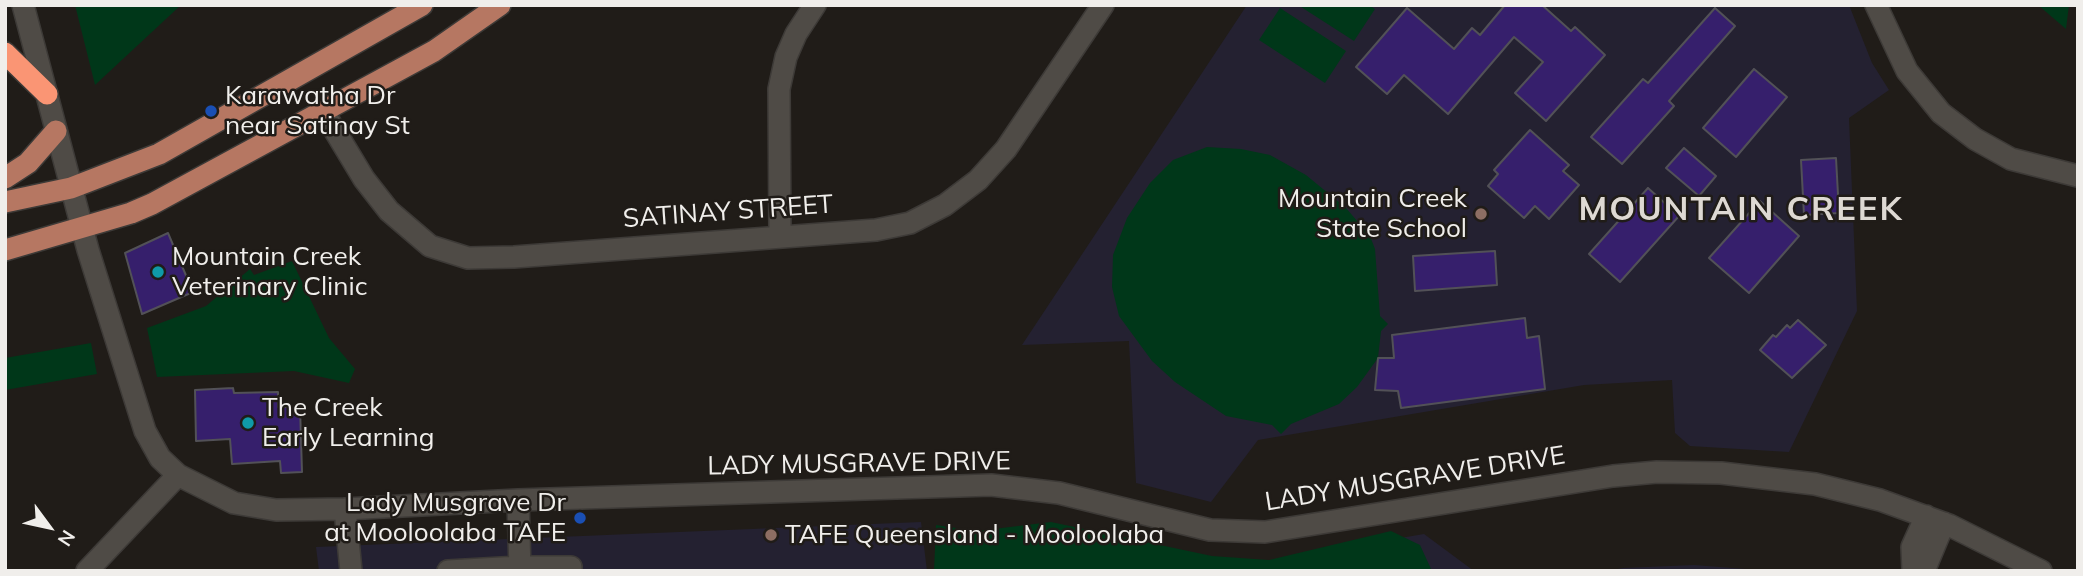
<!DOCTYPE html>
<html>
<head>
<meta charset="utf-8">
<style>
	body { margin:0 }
	#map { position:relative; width:2083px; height:576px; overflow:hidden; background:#201c18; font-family:Mulish,sans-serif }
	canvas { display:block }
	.frame { position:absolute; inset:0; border:7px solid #f0eeeb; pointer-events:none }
	.north { position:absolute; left:14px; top:492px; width:70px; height:70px; -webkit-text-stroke:5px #201c18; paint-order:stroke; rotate:123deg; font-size:19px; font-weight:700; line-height:28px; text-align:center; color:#f0eeeb }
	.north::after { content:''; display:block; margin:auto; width:24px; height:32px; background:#f0eeeb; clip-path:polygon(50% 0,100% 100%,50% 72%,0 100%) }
</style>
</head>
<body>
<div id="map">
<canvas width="2083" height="576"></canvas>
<div class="frame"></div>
<div class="north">N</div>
</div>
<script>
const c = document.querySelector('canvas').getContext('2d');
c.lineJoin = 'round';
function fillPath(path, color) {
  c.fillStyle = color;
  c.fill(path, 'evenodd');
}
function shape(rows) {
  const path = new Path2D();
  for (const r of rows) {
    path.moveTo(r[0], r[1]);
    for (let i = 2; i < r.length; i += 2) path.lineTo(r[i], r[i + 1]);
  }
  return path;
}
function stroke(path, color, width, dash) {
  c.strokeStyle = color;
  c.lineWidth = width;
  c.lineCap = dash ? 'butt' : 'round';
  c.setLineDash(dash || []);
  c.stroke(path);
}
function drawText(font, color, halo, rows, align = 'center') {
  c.font = font + ' Mulish,sans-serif';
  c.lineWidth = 5;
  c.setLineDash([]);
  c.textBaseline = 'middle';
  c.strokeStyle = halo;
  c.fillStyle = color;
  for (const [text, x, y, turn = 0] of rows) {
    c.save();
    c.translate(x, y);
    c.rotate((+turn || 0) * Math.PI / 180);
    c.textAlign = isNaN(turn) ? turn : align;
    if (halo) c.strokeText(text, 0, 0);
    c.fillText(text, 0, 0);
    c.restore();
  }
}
fillPath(shape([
	[1247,5,1849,5,1872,63,1889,90,1849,118,1857,311,1789,452,1690,446,1675,433,1672,380,1584,385,1258,440,1211,502,1136,483,1129,341,1022,345],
	[921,522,927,571,319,571,316,547],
	[1424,534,1474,571,1354,571,1353,546],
	[1694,565,1772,571,1606,571,1623,568]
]), '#242131');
fillPath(shape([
	[75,5,181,5,95,85],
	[1298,5,1369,5,1375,9,1354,41],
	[2038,5,2069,5,2066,29],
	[1280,8,1346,51,1325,83,1259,40],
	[1207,147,1241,149,1270,155,1306,175,1346,208,1370,236,1375,249,1380,316,1388,324,1381,331,1378,358,1357,387,1339,404,1291,424,1281,434,1272,425,1226,416,1175,382,1152,361,1119,316,1112,287,1113,255,1127,218,1150,183,1173,160],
	[292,261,329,338,355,369,349,383,294,371,157,377,147,328,206,306,250,269,254,275],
	[91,343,97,374,5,390,5,358],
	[1051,522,1212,556,1269,560,1391,531,1420,545,1432,571,934,571,936,525,977,531]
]), '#003719');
const building = shape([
	[1505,5,1542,5,1571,31,1575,27,1605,55,1546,121,1515,93,1543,62,1514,37,1448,114,1404,75,1387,94,1356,67,1407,8,1454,49,1472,28,1480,35,1505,5],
	[1715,8,1735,26,1669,101,1674,106,1622,164,1591,137,1643,79,1648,83,1715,8],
	[1754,69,1787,97,1736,157,1703,128,1754,69],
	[1530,130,1569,165,1563,171,1579,185,1549,219,1535,206,1524,218,1488,186,1498,174,1494,170,1530,130],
	[1684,148,1716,176,1699,196,1666,168,1684,148],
	[1836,158,1839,213,1804,215,1801,160,1836,158],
	[1648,188,1679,216,1620,282,1589,254,1648,188],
	[1760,201,1799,236,1749,293,1709,258,1760,201],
	[168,233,193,292,142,314,125,253,168,233],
	[1495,251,1497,285,1415,291,1413,256,1495,251],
	[1525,318,1527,338,1539,336,1545,389,1401,408,1398,391,1375,390,1378,358,1394,358,1392,335,1525,318],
	[1798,320,1826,345,1792,378,1760,350,1773,335,1776,337,1787,325,1790,328,1798,320],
	[233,388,234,393,278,392,278,407,300,407,302,472,281,473,280,461,232,464,230,439,196,441,195,390,233,388]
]);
fillPath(building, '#361f6c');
stroke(building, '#525157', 2);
const minor = shape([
	[23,5,88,250,145,431,160,458,178,475,234,503,276,510,345,509,518,500,991,485,1059,493,1210,530,1265,532,1613,476,1657,472,1721,473,1815,484,1880,500,1949,525,2041,571],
	[1876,5,1907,71,1941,113,1975,139,2011,159,2078,176],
	[323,111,364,179,389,211,430,246,468,258,514,257,876,230,910,223,945,205,978,180,1006,149,1103,5],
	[780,235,779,89,786,57,796,34,815,5],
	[518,500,520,571],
	[345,509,351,571],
	[87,571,178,475],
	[448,571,519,567,571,567,571,571],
	[1913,571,1912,547,1926,516],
	[1924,571,1944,523]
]);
const major = shape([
	[5,178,28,163,56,131],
	[5,202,71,188,159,154,422,5],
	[5,250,131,213,152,204,434,51,500,5]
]);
const highway = shape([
	[5,53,47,94]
]);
stroke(minor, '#3d3a37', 24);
stroke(major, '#3d3a37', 24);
stroke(highway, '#3d3a37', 24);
stroke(minor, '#4f4b46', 21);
stroke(major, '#b67762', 21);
stroke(highway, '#fa9574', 21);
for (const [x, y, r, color] of [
	[211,111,7,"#1a4fb4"],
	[1481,214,7,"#8d6e63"],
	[158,272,7,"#0f9aa8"],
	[248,423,7,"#0f9aa8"],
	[580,518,7,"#1a4fb4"],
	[771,535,7,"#8d6e63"]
]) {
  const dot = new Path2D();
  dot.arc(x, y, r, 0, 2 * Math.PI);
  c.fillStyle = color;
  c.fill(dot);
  stroke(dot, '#201c18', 2.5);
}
drawText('26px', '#f0eeeb', '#201c18', [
	["Karawatha Dr",225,96],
	["near Satinay St",225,126],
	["Mountain Creek",1467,199,"right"],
	["State School",1467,229,"right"],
	["Mountain Creek",172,257],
	["Veterinary Clinic",172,287],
	["The Creek",262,408],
	["Early Learning",262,438],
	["Lady Musgrave Dr",566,503,"right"],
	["at Mooloolaba TAFE",566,533,"right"],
	["TAFE Queensland - Mooloolaba",785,535]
], 'left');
drawText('26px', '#f0eeeb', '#201c18', [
	["SATINAY STREET",728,212,-4],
	["LADY MUSGRAVE DRIVE",859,464,-1],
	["LADY MUSGRAVE DRIVE",1415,479,-9]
]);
c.letterSpacing = '2px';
drawText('bold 33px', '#ded9d3', '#201c18', [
	["MOUNTAIN CREEK",1741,210]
]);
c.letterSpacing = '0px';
</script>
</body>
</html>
